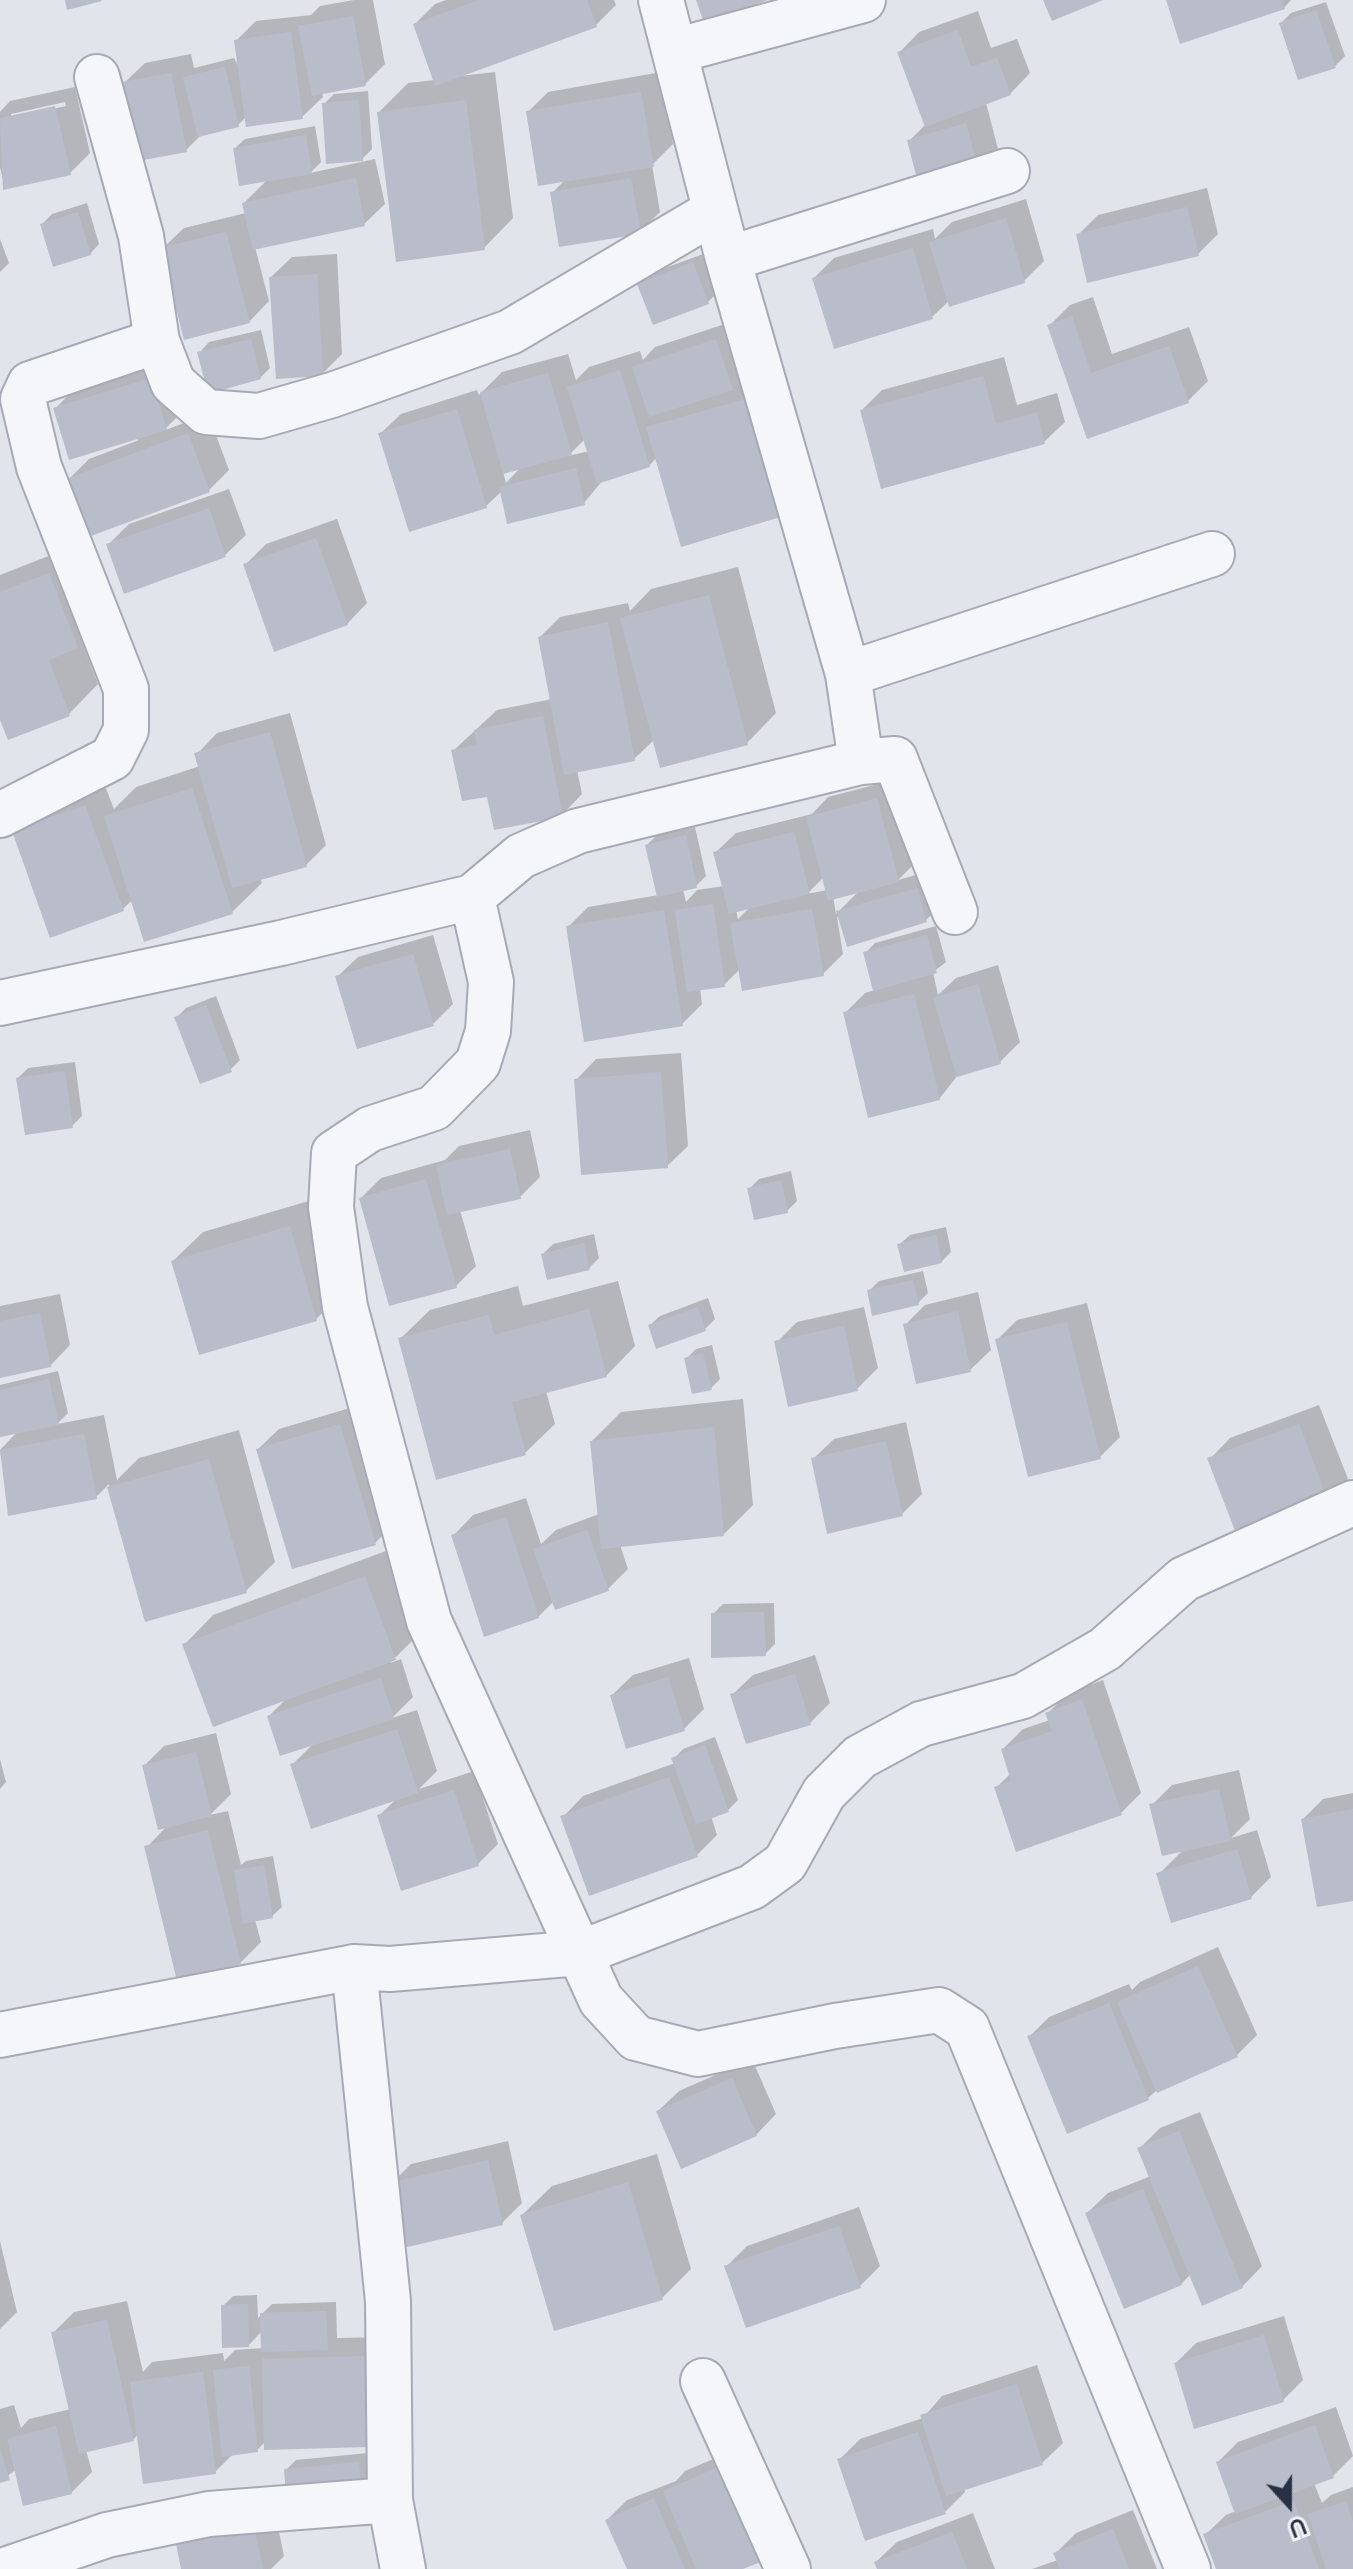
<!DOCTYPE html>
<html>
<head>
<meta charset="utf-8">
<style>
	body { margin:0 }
	#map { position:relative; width:1353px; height:2569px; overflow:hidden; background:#e1e4eb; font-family:Lato,sans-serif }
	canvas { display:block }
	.north { position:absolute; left:1249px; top:2465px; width:80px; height:80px; -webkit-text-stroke:6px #f1f3f8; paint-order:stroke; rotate:159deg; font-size:22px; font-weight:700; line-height:32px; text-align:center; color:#283044 }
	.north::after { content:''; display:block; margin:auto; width:28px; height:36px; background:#283044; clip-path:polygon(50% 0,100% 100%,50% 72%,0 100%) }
</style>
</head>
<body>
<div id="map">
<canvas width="1353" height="2569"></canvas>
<div class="north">U</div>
</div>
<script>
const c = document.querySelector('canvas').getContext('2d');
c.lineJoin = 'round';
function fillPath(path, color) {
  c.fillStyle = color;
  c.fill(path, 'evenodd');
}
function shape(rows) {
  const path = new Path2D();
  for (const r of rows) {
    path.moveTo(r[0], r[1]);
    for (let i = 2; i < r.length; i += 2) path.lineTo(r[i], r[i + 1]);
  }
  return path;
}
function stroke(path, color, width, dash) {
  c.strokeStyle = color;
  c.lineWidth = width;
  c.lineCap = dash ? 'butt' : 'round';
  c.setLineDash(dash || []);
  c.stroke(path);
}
fillPath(shape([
	[354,0,373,0,385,64,365,84,322,92,323,97,302,117,246,117,238,125,201,135,186,150,124,83,145,63,191,54,194,68,234,58,239,67,236,41,256,21,311,15,320,6],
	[446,0,614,0,616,5,595,26,460,76,495,72,513,218,484,248,379,112,408,83,435,80,415,24,435,4],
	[1168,0,1291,0,1284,8],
	[1326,2,1345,56,1335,66,1281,23,1291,13],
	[978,11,991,48,1017,39,1030,73,1010,94,986,103,998,149,978,169,909,141,926,124,899,53,919,32],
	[661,72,673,144,652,165,660,212,640,232,552,193,565,180,528,112,548,92],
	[75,87,90,153,70,173,5,188,0,167,0,112,10,101],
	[65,102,66,106,11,118,11,114],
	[368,91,372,149,362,159,324,104,334,94],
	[315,126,321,162,310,173,375,159,385,204,364,224,255,247,269,301,249,322,163,248,184,228,246,213,244,203,268,179,235,148,245,139],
	[1207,188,1218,234,1198,254,1078,235,1098,215],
	[1026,199,1044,261,1024,281,949,301,932,317,814,278,834,258,933,229,935,239,952,222],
	[87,203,99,244,90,254,42,224,52,214],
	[0,239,9,263,0,272],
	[337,254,342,354,322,374,271,277,292,257],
	[703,254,718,292,708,302,639,284,649,274],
	[1093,297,1112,354,1189,327,1208,381,1188,401,1088,436,1050,325,1070,305],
	[737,320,752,368,739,381,782,368,816,484,657,457,649,466,603,480,584,503,502,491,486,506,380,434,401,414,477,390,479,395,502,372,568,354,576,380,589,367,640,351,643,360,655,347],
	[585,439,589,451,568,456],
	[521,467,506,483,503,472],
	[261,330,270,368,260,378,200,352,209,342],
	[1004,357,1017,405,1057,393,1065,422,1044,442,862,410,882,390],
	[171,359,186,408,163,431,208,414,229,470,209,490,69,479,89,459,139,440,55,409,75,388],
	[229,489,246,535,225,555,125,592,108,545,129,524],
	[337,519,367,603,347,624,245,565,266,544],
	[79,544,106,617,82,642,98,684,69,714,0,714,0,575],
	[738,567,776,713,747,743,654,740,634,759,577,770,582,794,562,815,489,795,453,751,497,710,552,699,540,637,560,617,628,603,630,611,651,589],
	[290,713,326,845,306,865,260,878,262,883,232,912,133,899,123,909,14,832,34,812,105,786,114,809,136,787,200,766,197,754,217,733],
	[897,779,918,860,898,880,937,869,946,900,926,920,837,917,843,954,823,974,740,969,724,985,700,988,702,1004,682,1024,568,927,588,907,659,895,647,845,657,835,695,827,706,876,696,886,683,889,686,902,697,890,724,886,715,853,736,833,812,814,828,797],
	[824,877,827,890,807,894],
	[860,890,836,914,833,897],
	[750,907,738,919,736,910],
	[936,926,946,962,933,972,938,995,956,978,998,965,1020,1042,1000,1062,958,1075,939,1099,845,1013,865,993,875,990,865,953,875,943],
	[433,935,453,1004,433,1024,337,977,358,957],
	[216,996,240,1060,230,1070,176,1018,186,1008],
	[681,1053,688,1146,667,1166,576,1080,596,1059],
	[75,1062,82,1116,72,1126,18,1078,28,1068],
	[530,1130,540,1177,520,1197,460,1210,476,1266,456,1286,361,1198,381,1178,445,1160,459,1146],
	[791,1171,797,1201,787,1211,749,1189,759,1179],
	[319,1198,346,1290,316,1319,173,1261,203,1232],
	[946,1227,951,1252,941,1262,900,1244,910,1235],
	[594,1234,599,1258,589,1268,543,1254,553,1244],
	[923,1271,928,1293,918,1303,869,1291,879,1281],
	[618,1281,635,1346,606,1376,546,1391,555,1424,525,1453,400,1339,430,1310,518,1286,523,1306],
	[978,1292,991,1350,970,1370,905,1325,925,1305],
	[60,1294,70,1345,50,1366,0,1376,0,1306],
	[708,1298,715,1319,705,1329,650,1325,660,1316],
	[1087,1303,1120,1437,1100,1457,997,1340,1017,1320],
	[864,1307,878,1368,857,1389,777,1342,797,1322],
	[712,1345,720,1379,711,1388,686,1359,696,1349],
	[58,1371,68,1413,57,1424,104,1415,117,1480,139,1458,239,1430,275,1562,245,1592,146,1619,109,1484,96,1497,10,1513,0,1450,18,1431,0,1435,0,1385],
	[743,1399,753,1505,724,1534,620,1545,628,1569,608,1589,554,1601,538,1617,453,1536,473,1515,526,1498,541,1544,556,1530,599,1514,592,1441,621,1412],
	[360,1405,396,1522,375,1543,258,1449,279,1429],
	[1319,1405,1348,1479,1327,1500,1210,1459,1230,1438],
	[906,1422,922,1494,902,1514,813,1459,834,1439],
	[394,1548,424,1629,390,1663,401,1659,413,1697,392,1718,417,1710,437,1771,419,1789,474,1771,498,1844,478,1864,379,1816,397,1798,292,1765,314,1743,269,1716,288,1697,184,1645,213,1615],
	[774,1603,775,1644,765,1654,713,1614,723,1604],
	[815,1655,830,1703,810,1723,732,1695,753,1675],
	[689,1658,704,1709,684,1729,612,1695,633,1675],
	[1103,1680,1141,1793,1121,1813,996,1788,1011,1773,1003,1749,1023,1729,1050,1720,1048,1713,1068,1693],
	[216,1733,231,1794,210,1815,228,1811,241,1865,246,1861,273,1856,282,1907,272,1916,255,1920,261,1942,240,1963,147,1847,168,1825,144,1766,164,1746],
	[715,1737,738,1800,728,1810,711,1816,717,1835,697,1855,563,1817,583,1796,675,1763,674,1759,683,1749],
	[0,1759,6,1782,0,1789],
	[1239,1770,1250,1819,1231,1838,1257,1830,1271,1877,1251,1897,1159,1874,1183,1850,1152,1805,1172,1785],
	[1353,1793,1353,1899,1303,1819,1323,1799],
	[1218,1947,1257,2035,1237,2055,1158,2089,1148,2098,1029,2037,1049,2017,1129,1984,1132,1990,1140,1982],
	[752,2059,776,2114,756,2135,658,2111,679,2091],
	[1200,2112,1262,2266,1242,2287,1191,2274,1181,2284,1087,2213,1108,2193,1151,2176,1140,2148,1160,2128],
	[508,2141,522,2203,502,2223,391,2184,411,2164],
	[657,2154,691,2269,662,2298,522,2215,552,2186],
	[859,2207,880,2266,860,2286,726,2267,747,2246],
	[0,2241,17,2312,0,2329],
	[257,2295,258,2318,272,2304,336,2302,337,2338,385,2337,386,2425,366,2445,266,2441,257,2450,234,2453,215,2472,138,2434,133,2440,86,2450,92,2472,71,2493,16,2470,0,2481,0,2409,14,2405,21,2428,29,2419,71,2409,53,2333,74,2312,127,2301,143,2372,152,2362,223,2353,224,2361,235,2350,263,2348,262,2331,249,2345,223,2306,233,2296],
	[1284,2316,1303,2380,1283,2400,1176,2363,1196,2343],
	[1037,2365,1063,2443,1042,2463,964,2488,965,2492,945,2512,840,2459,860,2439,923,2418,942,2396],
	[1336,2407,1353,2456,1333,2476,1314,2483,1322,2503,1331,2495,1353,2487,1353,2569,1218,2569,1205,2535,1226,2515,1236,2511,1218,2462,1238,2442],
	[751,2443,738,2569,629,2569,607,2520,627,2500,676,2481,685,2471],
	[368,2453,370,2476,360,2486,286,2470,296,2460],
	[273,2503,284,2556,271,2569,183,2569],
	[1133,2510,1157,2569,1032,2569,1058,2560,1056,2553,1076,2533],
	[973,2513,995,2569,879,2569,876,2562,897,2542]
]), '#0003');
fillPath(shape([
	[65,0,101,0,102,1,67,10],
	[479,0,587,0,597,27,435,86,413,24],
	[696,0,768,0,704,23],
	[1043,0,1103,0,1052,21],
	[1166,0,1282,0,1285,9,1180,44],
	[1316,10,1336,68,1298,80,1279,23],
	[353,16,366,86,312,96,298,26],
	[958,30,971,67,997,58,1011,95,925,127,897,52],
	[291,32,303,119,246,127,234,40],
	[225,67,239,127,198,137,183,77],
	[171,73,187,152,138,161,122,82],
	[641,92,654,167,538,186,526,111],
	[359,100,363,161,326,164,322,103],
	[466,100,485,250,396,262,377,112],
	[55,106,71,175,3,190,0,118],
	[966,123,979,171,919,187,907,140],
	[306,135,312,174,239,186,233,148],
	[356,178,365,226,253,250,242,203],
	[631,178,641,234,559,247,550,192],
	[1187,207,1199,256,1087,283,1076,234],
	[78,212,91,255,53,267,40,224],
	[1006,218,1025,283,949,307,929,242],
	[226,232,250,323,184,340,161,248],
	[913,248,933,319,834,349,812,278],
	[693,262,709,304,653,325,637,284],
	[317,274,323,376,276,379,269,277],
	[1072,316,1091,373,1169,346,1189,403,1087,439,1047,325],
	[251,339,261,379,208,394,197,352],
	[716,339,733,390,649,417,632,367],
	[620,370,650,467,597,484,567,387],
	[548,373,572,455,503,474,480,392],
	[983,376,996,424,1037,412,1045,444,881,489,860,410],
	[151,378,167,430,69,460,53,408],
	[753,397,787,515,681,547,646,427],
	[457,409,487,508,409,532,378,433],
	[188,433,210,492,88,537,66,479],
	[576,468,585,505,507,524,499,487],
	[209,508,226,557,124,594,106,544],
	[316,538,348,625,274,652,243,564],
	[49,573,78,648,49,660,70,716,8,740,0,720,0,592],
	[709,595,748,745,660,768,620,618],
	[608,622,635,761,564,775,538,637],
	[543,716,563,817,494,830,487,797,462,801,451,750,477,745,474,730],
	[270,732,307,867,232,888,194,753],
	[192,788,233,914,144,942,104,816],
	[877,798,899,882,828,901,806,817],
	[85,805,124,911,50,938,12,831],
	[794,832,810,894,729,914,713,852],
	[686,835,697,888,657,897,645,845],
	[917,888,927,922,847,947,836,911],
	[713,904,725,987,687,992,675,910],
	[812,909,824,976,742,991,730,923],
	[664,910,683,1026,584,1042,566,926],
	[927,935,937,973,873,991,863,952],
	[413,954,434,1026,357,1049,335,976],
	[978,984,1001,1064,957,1077,933,998],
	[914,994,940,1100,868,1118,843,1012],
	[206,1005,232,1072,200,1084,174,1017],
	[65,1071,73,1128,25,1135,16,1078],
	[661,1072,668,1168,581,1175,574,1079],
	[510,1149,521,1199,447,1215,436,1165],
	[426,1179,457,1288,389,1306,359,1198],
	[781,1180,788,1213,754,1220,747,1188],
	[290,1226,317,1321,199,1355,171,1261],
	[936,1235,942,1263,904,1272,897,1244],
	[584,1243,590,1270,547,1280,541,1254],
	[913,1280,919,1305,872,1316,867,1290],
	[698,1307,706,1331,656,1349,648,1325],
	[589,1309,607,1377,512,1402,526,1455,436,1480,398,1338,489,1315,494,1335],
	[958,1311,971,1372,916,1384,903,1324],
	[40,1313,51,1367,0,1378,0,1321],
	[1067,1322,1101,1459,1028,1477,995,1339],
	[844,1326,858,1391,788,1407,774,1341],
	[703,1353,712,1390,692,1394,684,1358],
	[49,1379,59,1425,0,1437,0,1390],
	[340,1424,376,1545,292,1569,256,1449],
	[1299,1424,1328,1501,1237,1536,1207,1458],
	[714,1427,724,1536,601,1549,590,1441],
	[84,1434,97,1499,8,1516,0,1450],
	[886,1441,903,1516,827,1534,811,1458],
	[209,1459,247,1593,145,1622,107,1487],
	[506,1517,539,1618,484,1637,451,1535],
	[587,1530,609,1591,555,1610,533,1549],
	[365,1576,396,1660,213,1727,182,1644],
	[764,1612,766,1656,711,1658,711,1613],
	[795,1674,811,1725,746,1744,730,1694],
	[668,1677,685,1731,626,1749,610,1695],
	[381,1678,394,1719,280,1756,267,1716],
	[1082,1699,1122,1815,1016,1852,994,1787,1011,1781,1001,1749,1052,1731,1045,1713],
	[397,1729,418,1793,311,1829,290,1764],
	[705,1745,729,1812,696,1824,671,1758],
	[196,1752,212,1816,158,1830,142,1765],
	[669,1777,698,1857,589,1896,560,1816],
	[1219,1789,1231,1841,1162,1856,1149,1804],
	[454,1790,479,1866,401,1891,377,1815],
	[1353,1809,1353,1901,1317,1907,1301,1819],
	[208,1830,241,1964,177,1981,144,1846],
	[1237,1849,1252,1899,1171,1923,1156,1873],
	[264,1865,273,1918,243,1924,234,1870],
	[1198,1966,1238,2057,1157,2093,1117,2002],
	[1109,2003,1149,2100,1067,2134,1027,2036],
	[732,2078,757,2136,681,2169,656,2111],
	[1179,2131,1243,2288,1202,2306,1137,2148],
	[488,2160,503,2225,403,2248,389,2183],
	[628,2182,663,2300,554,2331,520,2215],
	[1143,2189,1182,2285,1124,2309,1085,2213],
	[839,2226,861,2288,746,2328,724,2266],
	[248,2304,249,2347,222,2348,221,2305],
	[326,2311,328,2350,261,2352,260,2313],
	[107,2320,134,2441,79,2454,51,2332],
	[1264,2335,1284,2402,1194,2429,1174,2363],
	[365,2356,367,2447,264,2450,262,2359],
	[249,2366,258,2452,222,2457,213,2370],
	[203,2372,216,2474,143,2484,130,2382],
	[1017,2384,1043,2465,946,2496,920,2415],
	[1315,2425,1334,2478,1235,2514,1216,2462],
	[56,2426,72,2494,23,2506,7,2439],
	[918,2432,946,2514,865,2541,837,2459],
	[0,2449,10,2480,0,2483],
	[359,2462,361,2488,286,2495,284,2469],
	[730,2462,771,2558,743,2569,696,2569,663,2491],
	[654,2498,685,2569,627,2569,605,2520],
	[1294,2501,1319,2569,1216,2569,1203,2534],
	[1346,2501,1353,2522,1353,2569,1326,2569,1308,2514],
	[253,2522,263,2569,181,2569,175,2539],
	[1113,2529,1129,2569,1060,2569,1053,2553],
	[952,2532,967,2569,877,2569,874,2562]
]), '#b8bdc9');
const minor = shape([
	[661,0,728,259,848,674,861,762],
	[675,51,863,0],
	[97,77,141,236,157,341,173,383,206,412,259,416,332,395,510,332,715,211],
	[728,259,1007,171],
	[848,674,1212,554],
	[0,815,112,758,126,730,126,689,39,467,23,399,30,384,157,341],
	[955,912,895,759,861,762,578,831,521,856,472,897,491,982,488,1031,478,1063,434,1108,370,1129,334,1153,331,1207,345,1307,429,1621,601,2000,636,2038,698,2054,835,2026,939,2010,967,2028,1188,2569],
	[0,1003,281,943,472,897],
	[354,1967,388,2301,390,2500,403,2569],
	[0,2035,354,1967,390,1969,580,1953,752,1887,785,1863,824,1793,860,1757,921,1724,1023,1696,1105,1649,1184,1579,1353,1503],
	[703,2381,788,2569],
	[8,2569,107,2535,209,2514,390,2500]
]);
stroke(minor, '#a6aab6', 48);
stroke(minor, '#f5f6f9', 44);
</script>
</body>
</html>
